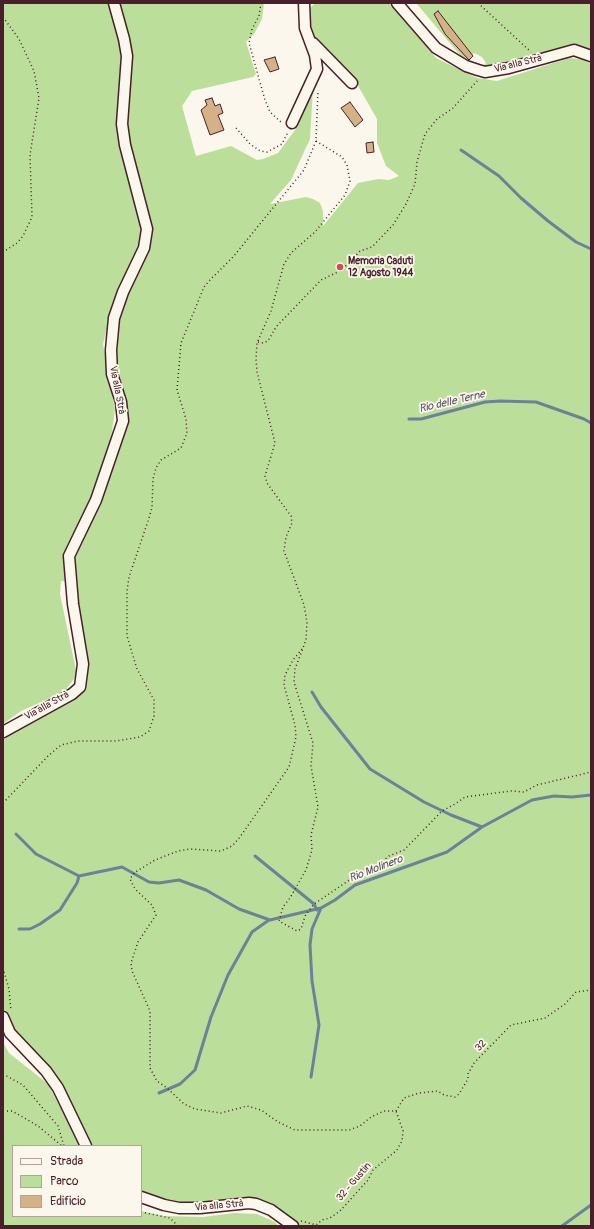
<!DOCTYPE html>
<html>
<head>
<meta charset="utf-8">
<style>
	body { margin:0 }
	#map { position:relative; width:594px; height:1229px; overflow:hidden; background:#fbf7ec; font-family:Pangolin,sans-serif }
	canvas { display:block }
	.frame { position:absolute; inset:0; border:4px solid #4a1f2b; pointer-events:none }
	.legend { position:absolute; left:12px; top:1145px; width:130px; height:72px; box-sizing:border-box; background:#fbf7ec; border:1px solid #b4a19f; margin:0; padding:5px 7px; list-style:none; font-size:12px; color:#4a1f2b }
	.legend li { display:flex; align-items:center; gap:8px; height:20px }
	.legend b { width:20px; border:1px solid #b4a19f }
</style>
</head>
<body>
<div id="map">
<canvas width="594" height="1229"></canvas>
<div class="frame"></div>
<ul class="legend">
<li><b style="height:5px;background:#fbf7ec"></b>Strada</li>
<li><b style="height:11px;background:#bbdf9a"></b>Parco</li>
<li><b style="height:11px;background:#d5b187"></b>Edificio</li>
</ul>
</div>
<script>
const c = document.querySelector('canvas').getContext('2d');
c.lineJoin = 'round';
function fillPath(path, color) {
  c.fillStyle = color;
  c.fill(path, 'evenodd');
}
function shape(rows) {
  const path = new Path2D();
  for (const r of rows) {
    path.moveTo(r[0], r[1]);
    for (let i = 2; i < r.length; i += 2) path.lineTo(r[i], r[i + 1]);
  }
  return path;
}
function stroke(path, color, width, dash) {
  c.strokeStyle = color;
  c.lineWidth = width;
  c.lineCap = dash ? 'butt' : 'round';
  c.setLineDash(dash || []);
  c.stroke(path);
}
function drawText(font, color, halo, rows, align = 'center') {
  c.font = font + ' Pangolin,sans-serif';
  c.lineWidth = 3.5;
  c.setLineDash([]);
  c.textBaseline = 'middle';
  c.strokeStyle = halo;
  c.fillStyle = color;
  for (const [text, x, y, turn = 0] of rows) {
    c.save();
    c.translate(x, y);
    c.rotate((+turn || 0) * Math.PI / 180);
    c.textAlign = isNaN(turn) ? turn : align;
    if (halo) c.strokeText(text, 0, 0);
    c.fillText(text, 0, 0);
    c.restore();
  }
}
fillPath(shape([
	[3,3,109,3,121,40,122,67,118,124,121,152,142,227,140,247,115,298,103,344,115,410,110,445,93,496,67,545,66,549,74,551,126,421,115,374,117,318,147,249,125,124,130,59,117,3,264,3,262,19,254,34,246,42,256,74,253,77,192,91,182,106,196,156,231,146,257,160,263,159,278,153,298,126,313,87,310,139,291,180,270,204,306,197,313,199,320,203,323,211,323,226,358,183,378,179,389,180,399,176,386,166,377,143,377,119,357,84,317,43,309,20,309,9,315,3,389,3,436,58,477,78,497,81,569,58,581,59,591,64,591,1226,297,1226,272,1207,179,1205,141,1193,141,1146,90,1146,83,1131,20,1041,6,1016,3,1007,3,736,43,710,78,695,82,688,73,582,61,581,60,594,77,675,64,692,21,711,3,724],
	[416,3,591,3,591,51,573,46,542,53,515,63,481,68,486,63,482,57,474,53,468,59,460,55],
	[3,1042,9,1053,48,1084,81,1146,13,1146,13,1216,141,1216,141,1211,164,1216,203,1217,234,1213,257,1214,275,1222,279,1226,3,1226]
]), '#bbdf9a');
stroke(shape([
	[461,150,499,176,521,198,548,221,576,242,591,249],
	[409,419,421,419,485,402,500,401,536,402,584,419,591,423],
	[312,692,321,707,370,769,424,802,451,815,482,827],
	[16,834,36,854,79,876,122,867,149,882,159,883,179,880,206,890,239,909,270,920,321,908,335,900,355,885,447,852,482,827,532,800,554,796,572,797,591,795],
	[255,856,314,904,317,910],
	[19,929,30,929,40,924,60,910,77,883,79,876],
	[311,1077,319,1025,312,981,310,945,312,929,321,908],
	[159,1093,180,1084,195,1070,211,1017,228,975,252,932,269,920],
	[562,1226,591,1205]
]), '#6b8299', 3);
const building = shape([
	[438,11,473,56,469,60,445,34,434,14,438,11],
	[275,57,279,69,270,72,264,60,275,57],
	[212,98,215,106,220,104,223,113,218,115,224,130,210,135,201,110,207,105,205,100,212,98],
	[350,102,363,120,355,127,341,108,350,102],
	[373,142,374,152,367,153,366,143,373,142]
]);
fillPath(building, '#d5b187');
stroke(building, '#4a1f2b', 1);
const street = shape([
	[397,3,436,48,466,66,478,70,485,72,509,68,574,50,591,56],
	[313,43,352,83],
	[292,123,317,69,315,55,305,28,304,3],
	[3,732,72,694,80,687,83,664,73,604,69,556,96,500,123,421,121,402,112,374,111,350,114,318,123,292,144,248,147,229,125,145,122,124,127,56,124,39,114,3],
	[3,1017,10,1033,46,1071,58,1088,86,1146],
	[141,1197,164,1205,179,1208,200,1208,249,1203,256,1204,271,1210,293,1226]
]);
stroke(street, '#4a1f2b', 13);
stroke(shape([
	[261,3,259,16,252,29,249,43,265,100,270,112,282,123],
	[478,3,531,52],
	[3,17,19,39,34,71,39,98,30,155,32,217,23,236,17,243,3,252],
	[236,128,250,144,260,151,267,152,282,144,288,132],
	[316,141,342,157,347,165,350,181,345,195,315,232,291,253,284,264,271,311,257,343,256,359,257,372,275,443,265,476,267,483,291,516,292,523,286,537,284,551,304,605,307,622,306,640,295,669,294,682,313,743,311,766,318,807,311,835,312,850,306,870,290,898,283,907,279,921,297,931,301,929,305,916,314,904,361,872,378,865,389,856,404,850,442,811,455,804,465,797,511,791,524,792,537,785,591,772],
	[258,342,263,343,268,341,276,327,321,280,342,270,360,251,372,247,393,225,406,204,415,184,417,162,425,134,437,119,453,108,478,80],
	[302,649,293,660,285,675,284,685,295,725,296,737,289,767,240,837,232,846,221,851,190,849,178,851,155,860,134,873,130,879,135,889,152,905,156,915,138,942,131,963,132,971,150,1011,150,1068,157,1081,167,1088,184,1104,195,1109,221,1113,247,1106,261,1110,278,1122,295,1130,349,1130,360,1126,371,1117,384,1111,396,1111],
	[3,803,48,756,61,745,78,741,116,741,140,737,149,731,154,716,154,700,137,669,127,636,127,591,129,577,148,521,152,508,153,479,156,468,161,460,181,448,187,433,186,419,177,390,181,343,204,287,209,281,233,257,304,170,316,141,318,90],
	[3,968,9,989,11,1011],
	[3,1074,23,1085,58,1126,64,1146],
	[3,1111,12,1111,26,1119,38,1126,62,1146],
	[396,1111,404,1098,419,1093,438,1091,444,1095,455,1097,459,1094,468,1079,468,1074,474,1063,511,1025,545,1018,565,1004,576,992,591,990],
	[141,1212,170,1218,178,1226],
	[301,1221,316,1225,322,1220,330,1218,340,1211,368,1180,373,1170,397,1150,402,1141,403,1131,396,1111]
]), '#4a1f2b', 1.5, [1, 3]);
stroke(street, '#fbf7ec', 10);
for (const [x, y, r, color] of [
	[340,267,4,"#d1495b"]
]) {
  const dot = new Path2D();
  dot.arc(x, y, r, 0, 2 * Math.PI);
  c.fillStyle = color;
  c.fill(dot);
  stroke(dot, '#fbf7ec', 1.5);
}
drawText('10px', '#4a1f2b', '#fbf7ec', [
	["Via alla Strà",518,64,-14],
	["Via alla Strà",117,390,79],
	["Via alla Strà",47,706,-29],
	["32",481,1046,-46],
	["32 - Gustin",354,1182,-49],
	["Via alla Strà",219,1206,-5]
]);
drawText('bold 10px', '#4a1f2b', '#fbf7ec', [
	["Memoria Caduti",348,261],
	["12 Agosto 1944",348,273]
], 'left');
drawText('italic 11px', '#5a5162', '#fbf7ec', [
	["Rio delle Terne",452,402,-13],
	["Rio Molinero",376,869,-21]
]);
</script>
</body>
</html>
